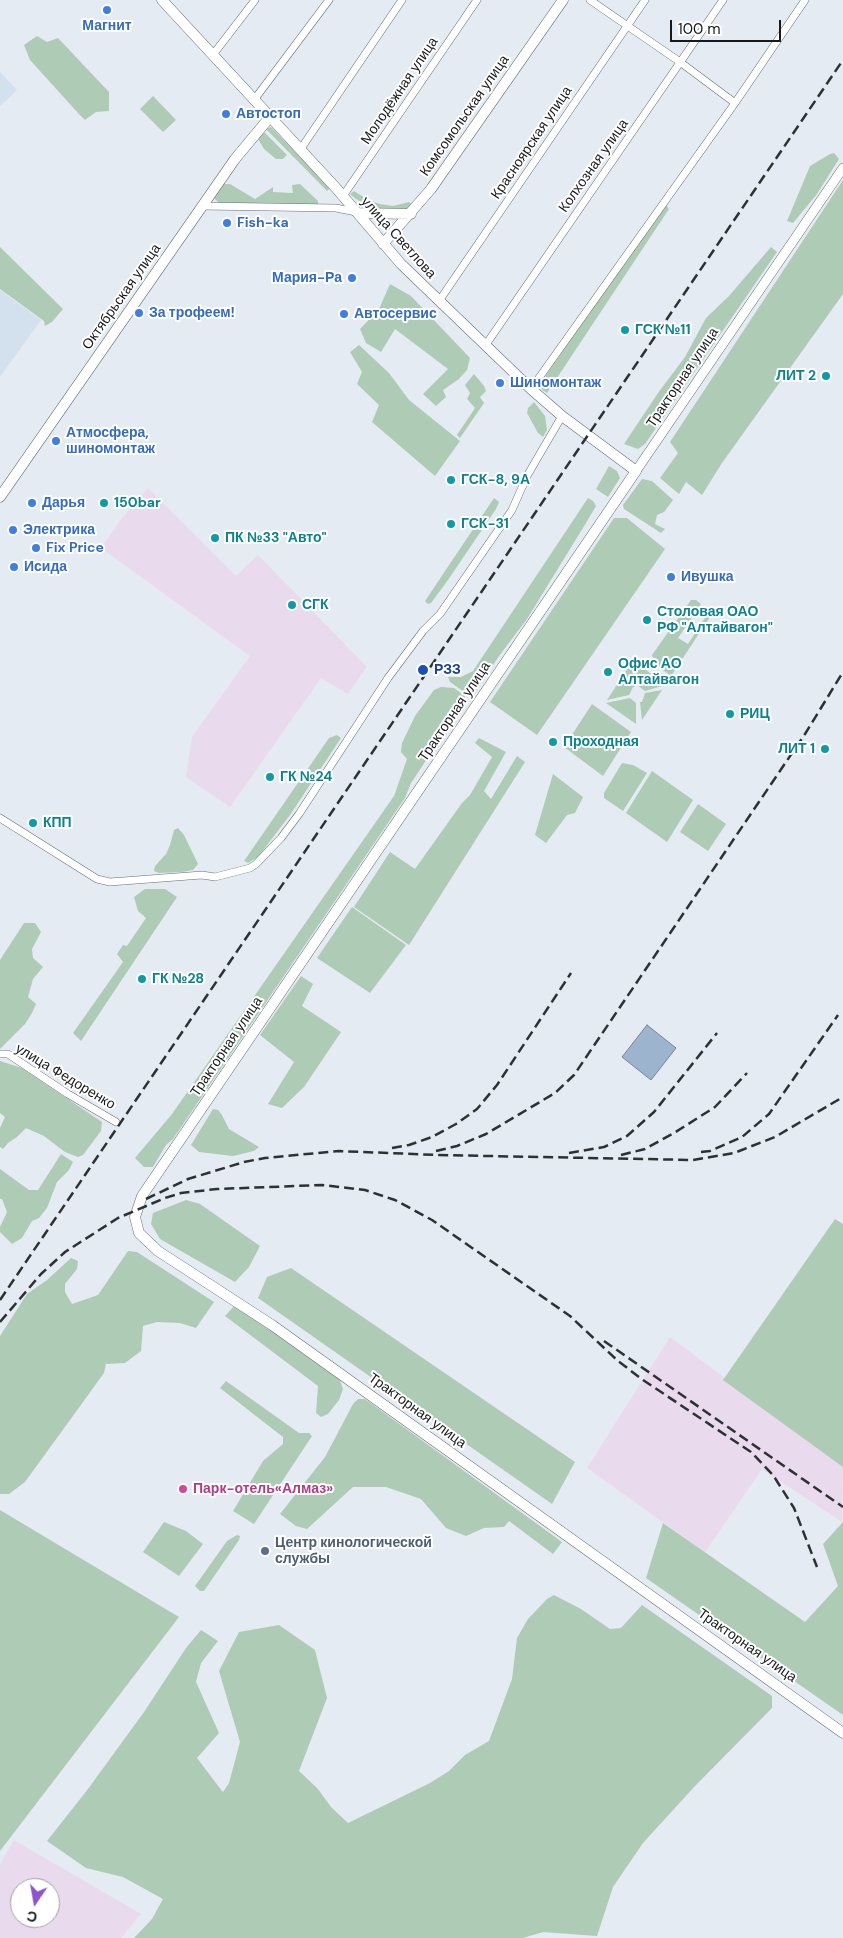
<!DOCTYPE html>
<html>
<head>
<meta charset="utf-8">
<style>
	body { margin:0 }
	#map { position:relative; width:843px; height:1938px; overflow:hidden; background:#e4ebf2; font-family:"DM Sans",sans-serif }
	canvas { display:block }
	.north { position:absolute; left:10px; top:1878px; width:50px; height:50px; box-sizing:border-box; background:#fff; border:1px solid #a2a3a4; border-radius:50%; rotate:192deg; font-size:14px; font-weight:700; line-height:20px; text-align:center; color:#17191c }
	.north::after { content:''; display:block; margin:auto; width:18px; height:22px; background:#8c55cc; clip-path:polygon(50% 0,100% 100%,50% 72%,0 100%) }
	.scale { position:absolute; left:670px; top:20px; width:111px; height:22px; box-sizing:border-box; border:2px solid #17191c; border-top:0; padding-left:6px; font-size:15px; line-height:18px; white-space:nowrap; color:#17191c; -webkit-text-stroke:4px #fff; paint-order:stroke }
</style>
</head>
<body>
<div id="map">
<canvas width="843" height="1938"></canvas>
<div class="north">С</div>
<div class="scale">100 m</div>
</div>
<script>
const c = document.querySelector('canvas').getContext('2d');
c.lineJoin = 'round';
function fillPath(path, color) {
  c.fillStyle = color;
  c.fill(path, 'evenodd');
}
function shape(rows) {
  const path = new Path2D();
  for (const r of rows) {
    path.moveTo(r[0], r[1]);
    for (let i = 2; i < r.length; i += 2) path.lineTo(r[i], r[i + 1]);
  }
  return path;
}
function stroke(path, color, width, dash) {
  c.strokeStyle = color;
  c.lineWidth = width;
  c.lineCap = dash ? 'butt' : 'round';
  c.setLineDash(dash || []);
  c.stroke(path);
}
function drawText(font, color, halo, rows, align = 'center') {
  c.font = font + ' "DM Sans",sans-serif';
  c.lineWidth = 4;
  c.setLineDash([]);
  c.textBaseline = 'middle';
  c.strokeStyle = halo;
  c.fillStyle = color;
  for (const [text, x, y, turn = 0] of rows) {
    c.save();
    c.translate(x, y);
    c.rotate((+turn || 0) * Math.PI / 180);
    c.textAlign = isNaN(turn) ? turn : align;
    if (halo) c.strokeText(text, 0, 0);
    c.fillText(text, 0, 0);
    c.restore();
  }
}
fillPath(shape([
	[148,488,236,576,258,555,367,667,348,694,321,678,230,807,186,777,192,737,250,656,101,548,122,518],
	[670,1337,843,1466,842,1522,762,1469,705,1552,587,1468],
	[14,1840,29,1849,141,1914,121,1938,0,1938,0,1864],
	[20,1888,50,1888,50,1918,20,1918]
]), '#e9daed');
fillPath(shape([
	[0,72,17,90,0,106],
	[0,290,41,320,0,377]
]), '#d3e0ee');
fillPath(shape([
	[37,36,47,42,58,38,109,92,109,111,96,112,85,120,78,113,30,60,24,45],
	[153,96,176,120,163,132,140,109],
	[271,127,330,188,327,191,266,129],
	[263,131,287,155,283,159,276,159,264,149,258,139],
	[834,153,839,159,817,194,793,223,787,221,810,166,830,154],
	[843,180,843,294,722,463,702,495,686,482,679,494,660,478,678,453,670,442],
	[224,184,230,184,255,199,273,187,273,192,293,193,292,185,300,184,318,201,318,206,219,203,213,197],
	[354,191,368,200,380,204,393,206,409,202,412,204,408,209,401,211,374,209,356,199,350,194],
	[665,203,669,209,547,393,538,387],
	[0,247,63,309,52,322,45,326,44,321,0,289],
	[771,247,777,252,645,444,638,449,624,444,658,393,685,357,706,318,729,296],
	[390,284,411,296,470,358,467,370,459,379,443,390,446,397,436,406,423,394,448,369,395,329,381,352,366,343,360,329,379,309],
	[359,345,389,373,409,400,460,441,435,476,372,422,379,405,357,384,362,372,350,352],
	[474,374,484,386,486,391,480,397,484,403,460,438,457,435,475,408,467,399,470,393,465,385],
	[534,402,545,416,547,430,543,437,538,433,527,413,528,408],
	[609,466,617,471,620,478,608,497,596,489],
	[642,479,652,481,673,500,664,512,657,515,655,524,665,529,661,533,624,509,623,505],
	[494,498,499,502,496,509,448,580,431,603,428,604,425,601],
	[588,498,593,501,596,506,586,523,527,619,499,656,474,694,467,694,450,682,448,677,461,677,473,671],
	[614,518,627,518,665,549,537,735,490,702],
	[691,600,696,600,701,604,678,638,688,644,707,615,710,617,671,676,655,664,652,655],
	[636,662,665,685,645,691,637,685],
	[631,663,635,687,633,687,629,695,607,700],
	[441,687,454,688,465,696,463,705,411,783,405,798,173,1139,166,1145,153,1167,144,1167,135,1158,172,1114,394,796,407,759,401,752,402,743,415,716,434,690],
	[662,690,642,720,640,702,642,702,645,693],
	[630,698,636,703,636,724,606,703],
	[592,704,631,732,603,776,564,747],
	[337,735,341,738,290,815,258,857,248,863,244,861,329,738],
	[479,738,506,752,484,791,491,799,517,756,525,762,409,945,354,907,390,852,415,869,462,803,470,795,492,757,475,743],
	[622,763,633,765,647,773,623,811,604,798,604,793],
	[652,771,693,800,667,842,626,813],
	[553,774,583,797,575,813,567,815,546,843,535,835],
	[698,804,726,824,708,851,680,832],
	[178,828,184,835,198,864,193,870,182,872,159,873,154,871,155,866,166,854,170,845,174,830],
	[145,889,165,889,177,897,81,1041,73,1033,123,962,117,954,123,945,127,946,146,918,138,911,134,897],
	[352,907,406,945,370,993,317,958],
	[24,923,35,923,41,932,32,949,33,958,43,967,33,979,28,997,36,1004,32,1013,25,1024,0,1049,0,960],
	[301,976,313,984,302,1006,341,1032,304,1087,282,1108,268,1104,294,1062,260,1035],
	[0,1061,22,1068,102,1122,101,1131,83,1155,78,1157,65,1152,44,1136,26,1128,17,1137,8,1143,3,1149,0,1147,0,1128,5,1117,0,1113],
	[213,1109,218,1110,222,1115,229,1129,259,1147,254,1151,233,1156,199,1152,191,1145],
	[61,1154,73,1162,69,1170,57,1182,47,1208,39,1218,32,1221,22,1238,12,1244,0,1232,0,1227,7,1212,2,1199,0,1199,0,1169,29,1190,38,1190],
	[186,1200,200,1204,260,1246,249,1267,235,1282,160,1239,151,1224,153,1213],
	[835,1219,843,1224,843,1467,723,1380],
	[128,1251,137,1252,214,1302,196,1328,180,1323,157,1322,143,1326,141,1351,125,1363,106,1364,107,1358,104,1373,25,1482,9,1494,0,1494,0,1336,27,1294,47,1280,71,1258,78,1261,77,1269,65,1284,65,1292,72,1304,98,1295],
	[291,1268,575,1462,552,1504,258,1298,267,1277],
	[235,1305,340,1380,343,1389,339,1400,328,1414,321,1417,316,1413,318,1386,225,1316],
	[226,1381,299,1433,309,1433,312,1436,254,1524,233,1511,263,1461,283,1444,283,1437,220,1388],
	[358,1399,365,1399,562,1542,553,1554,509,1521,504,1527,484,1528,466,1536,446,1528,421,1499,386,1487,353,1487,307,1529,296,1526,280,1514,325,1457,353,1404],
	[0,1510,179,1617,0,1851],
	[164,1522,186,1531,203,1544,179,1576,143,1552],
	[843,1522,843,1715,646,1578,663,1523,805,1622,838,1586,823,1544],
	[237,1535,240,1536,239,1540,204,1591,200,1591,195,1586,227,1541],
	[554,1595,581,1609,610,1629,621,1628,642,1605,772,1696,772,1708,695,1786,643,1843,613,1887,597,1936,543,1932,523,1938,134,1938,152,1919,163,1899,123,1877,86,1868,47,1841,88,1789,144,1712,186,1648,201,1630,218,1641,201,1663,196,1682,219,1733,197,1758,222,1791,223,1792,229,1783,240,1742,219,1671,239,1632,279,1625,315,1650,327,1698,299,1771,318,1789,331,1807,348,1823,430,1783,449,1771,465,1755,489,1741,512,1679,517,1638,528,1619,547,1599]
]), '#aeccb5');
const water = shape([
	[647,1025,676,1048,651,1080,622,1057,647,1025]
]);
fillPath(water, '#9db4cf');
stroke(water, '#758699', 1);
const minor = shape([
	[590,0,680,62,735,103],
	[212,56,255,0],
	[254,100,329,0],
	[300,150,402,0],
	[343,196,477,0],
	[202,206,336,208,356,212],
	[439,301,645,0],
	[485,346,723,0],
	[531,389,735,103,805,0],
	[0,818,97,879,110,882,202,875,215,877,250,868,256,864,281,838,299,814,388,678,423,631,440,614,512,510,527,476,562,416],
	[0,1054,8,1054,68,1094,116,1122]
]);
const tertiary = shape([
	[636,471,843,168]
]);
const secondary = shape([
	[162,0,336,188,401,264,531,389,562,416,636,471,142,1196,135,1217,139,1233,158,1251,272,1325,843,1733],
	[358,213,411,214],
	[383,244,431,189,563,0],
	[0,497,235,159,270,117]
]);
stroke(minor, '#666d73', 8);
stroke(tertiary, '#666d73', 10);
stroke(secondary, '#666d73', 11);
stroke(minor, '#fff', 7);
stroke(tertiary, '#fff', 9);
stroke(secondary, '#fff', 10);
stroke(shape([
	[392,1148,409,1145,432,1137,456,1124,477,1109,497,1085,571,973],
	[436,1151,457,1146,486,1134,555,1093,574,1075,805,734,843,672],
	[701,1152,710,1151,742,1137,769,1114,838,1015],
	[569,1153,604,1147,627,1136,654,1112,717,1033],
	[621,1155,645,1149,674,1133,715,1107,747,1073],
	[146,1199,188,1179,244,1162,265,1158,339,1151,437,1155,693,1160,734,1153,775,1137,843,1097],
	[0,1300,843,60],
	[0,1322,41,1274,65,1252,118,1218,165,1198,181,1193,217,1189,322,1185,365,1190,395,1200,432,1220,570,1316,618,1361,643,1380,751,1452,773,1475,794,1508,817,1567],
	[604,1341,843,1507]
]), '#2e3134', 2.5, [10, 5]);
for (const [x, y, r, color] of [
	[107,10,5,"#3f7fe0"],
	[226,114,5,"#3f7fe0"],
	[227,223,5,"#3f7fe0"],
	[352,278,5,"#3f7fe0"],
	[139,313,5,"#3f7fe0"],
	[344,314,5,"#3f7fe0"],
	[625,330,5,"#0f9aa8"],
	[826,376,5,"#0f9aa8"],
	[500,383,5,"#3f7fe0"],
	[56,441,5,"#3f7fe0"],
	[451,480,5,"#0f9aa8"],
	[32,503,5,"#3f7fe0"],
	[104,503,5,"#0f9aa8"],
	[451,524,5,"#0f9aa8"],
	[13,530,5,"#3f7fe0"],
	[215,538,5,"#0f9aa8"],
	[36,548,5,"#3f7fe0"],
	[14,567,5,"#3f7fe0"],
	[671,577,5,"#3f7fe0"],
	[292,605,5,"#0f9aa8"],
	[647,620,5,"#0f9aa8"],
	[423,670,6,"#1a4fb4"],
	[608,672,5,"#0f9aa8"],
	[730,714,5,"#0f9aa8"],
	[553,742,5,"#0f9aa8"],
	[825,749,5,"#0f9aa8"],
	[270,777,5,"#0f9aa8"],
	[33,823,5,"#0f9aa8"],
	[142,979,5,"#0f9aa8"],
	[183,1489,5,"#d1479c"],
	[265,1551,5,"#5c6f8a"]
]) {
  const dot = new Path2D();
  dot.arc(x, y, r, 0, 2 * Math.PI);
  c.fillStyle = color;
  c.fill(dot);
  stroke(dot, '#fff', 2);
}
drawText('bold 14px', '#366cbe', '#fff', [
	["Магнит",107,26,"center"],
	["Автостоп",236,114],
	["Fish-ka",237,223],
	["Мария-Ра",342,278,"right"],
	["За трофеем!",149,313],
	["Автосервис",354,314],
	["Шиномонтаж",510,383],
	["Атмосфера,",66,433],
	["шиномонтаж",66,449],
	["Дарья",42,503],
	["Электрика",23,530],
	["Fix Price",46,548],
	["Исида",24,567],
	["Ивушка",681,577]
], 'left');
drawText('14px', '#17191c', '#fff', [
	["Молодёжная улица",400,91,-56],
	["Комсомольская улица",465,116,-55],
	["Красноярская улица",532,143,-56],
	["Колхозная улица",594,166,-55],
	["улица Светлова",398,238,48],
	["Октябрьская улица",122,297,-55],
	["Тракторная улица",683,378,-56],
	["Тракторная улица",455,712,-56],
	["Тракторная улица",227,1047,-56],
	["улица Федоренко",65,1077,31],
	["Тракторная улица",417,1411,36],
	["Тракторная улица",747,1646,35]
]);
drawText('bold 14px', '#0d838f', '#fff', [
	["ГСК №11",635,330],
	["ЛИТ 2",816,376,"right"],
	["ГСК-8, 9А",461,480],
	["150bar",114,503],
	["ГСК-31",461,524],
	["ПК №33 \"Авто\"",225,538],
	["СГК",302,605],
	["Столовая ОАО",657,612],
	["РФ \"Алтайвагон\"",657,628],
	["Офис АО",618,664],
	["Алтайвагон",618,680],
	["РИЦ",740,714],
	["Проходная",563,742],
	["ЛИТ 1",815,749,"right"],
	["ГК №24",280,777],
	["КПП",43,823],
	["ГК №28",152,979]
], 'left');
drawText('bold 14px', '#164399', '#fff', [
	["РЗЗ",434,670]
], 'left');
drawText('bold 14px', '#b23c85', '#fff', [
	["Парк-отель«Алмаз»",193,1489]
], 'left');
drawText('bold 14px', '#4e5e75', '#fff', [
	["Центр кинологической",275,1543],
	["службы",275,1559]
], 'left');
</script>
</body>
</html>
